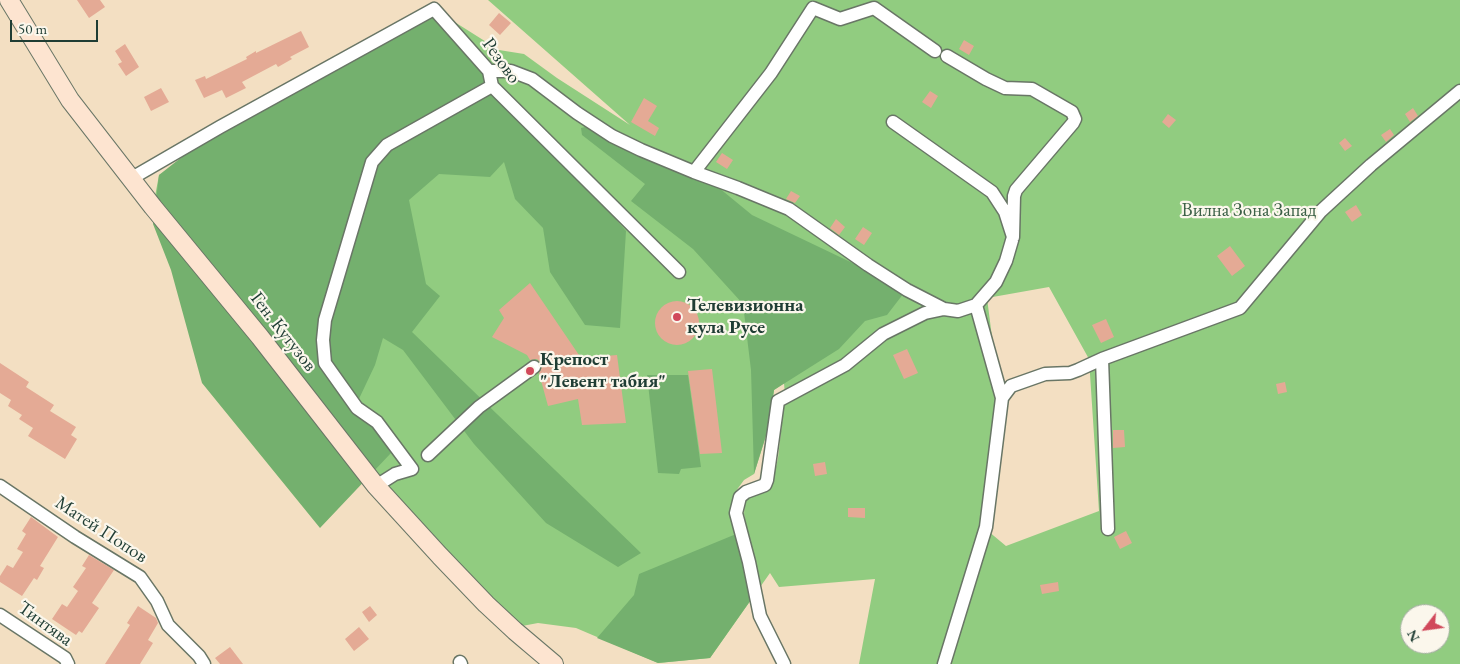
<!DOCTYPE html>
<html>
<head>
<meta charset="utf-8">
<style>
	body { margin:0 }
	#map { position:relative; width:1460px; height:664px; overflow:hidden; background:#f3dfc2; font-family:"EB Garamond",serif }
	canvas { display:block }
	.north { position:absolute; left:1400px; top:604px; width:50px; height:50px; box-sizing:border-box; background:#fbf7ec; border:1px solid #a3ada2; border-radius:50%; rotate:240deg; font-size:14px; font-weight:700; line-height:20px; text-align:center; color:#1f3d34 }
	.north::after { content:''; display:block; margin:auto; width:18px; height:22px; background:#d1495b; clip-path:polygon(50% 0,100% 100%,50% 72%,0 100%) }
	.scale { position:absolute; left:10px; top:20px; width:88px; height:22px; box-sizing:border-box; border:2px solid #1f3d34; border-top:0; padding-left:6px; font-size:15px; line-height:18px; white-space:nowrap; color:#1f3d34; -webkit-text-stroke:4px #fbf7ec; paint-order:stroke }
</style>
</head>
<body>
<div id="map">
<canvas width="1460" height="664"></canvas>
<div class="north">N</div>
<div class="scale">50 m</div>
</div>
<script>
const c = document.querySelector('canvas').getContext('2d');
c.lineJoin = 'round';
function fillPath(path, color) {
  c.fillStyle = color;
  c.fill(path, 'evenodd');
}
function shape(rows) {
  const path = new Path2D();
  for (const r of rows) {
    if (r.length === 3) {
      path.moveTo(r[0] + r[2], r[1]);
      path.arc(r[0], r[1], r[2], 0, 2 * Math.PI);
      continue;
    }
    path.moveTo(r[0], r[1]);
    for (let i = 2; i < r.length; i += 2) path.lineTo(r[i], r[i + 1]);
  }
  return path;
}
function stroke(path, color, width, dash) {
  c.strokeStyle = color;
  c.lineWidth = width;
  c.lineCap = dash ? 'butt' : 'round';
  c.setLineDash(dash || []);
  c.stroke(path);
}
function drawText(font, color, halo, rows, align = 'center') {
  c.font = font + ' "EB Garamond",serif';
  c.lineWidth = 4.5;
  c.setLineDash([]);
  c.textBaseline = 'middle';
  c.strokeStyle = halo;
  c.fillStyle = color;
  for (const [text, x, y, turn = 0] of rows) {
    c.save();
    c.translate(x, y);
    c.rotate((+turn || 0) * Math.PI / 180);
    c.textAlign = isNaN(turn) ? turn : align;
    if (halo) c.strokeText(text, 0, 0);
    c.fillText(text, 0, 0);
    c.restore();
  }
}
fillPath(shape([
	[488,0,1460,0,1460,664,859,664,875,579,779,587,770,573,710,658,658,663,576,628,538,623,522,626,486,604,153,207,159,175,434,9,499,50,524,54,557,78,630,125],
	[1049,287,1089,359,1099,511,1006,546,988,531,1002,415,987,298],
	[784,383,785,396,778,458,772,484,745,498,744,514,747,531,734,502,736,491,744,480,754,474,769,426,774,390],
	[1410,614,1440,614,1440,644,1410,644]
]), '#91cc80');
fillPath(shape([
	[434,9,626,231,620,328,585,325,550,272,543,228,515,199,504,162,490,177,439,174,409,200,426,284,440,296,412,332,641,553,618,567,546,523,474,444,403,350,383,338,375,365,357,403,391,453,320,528,202,383,171,270,153,224,159,175,220,127],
	[585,127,649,158,713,183,752,215,907,289,887,315,865,321,839,349,774,390,769,426,754,474,751,370,743,304,693,249,631,201,645,184,582,135,581,128],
	[647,375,688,375,701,467,681,469,679,474,658,473],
	[741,532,755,594,710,658,658,663,597,638,634,595,639,574]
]), '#74b06e');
fillPath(shape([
	[77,0,100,0,105,7,89,18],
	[499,13,511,23,500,35,489,25],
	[301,31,309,47,290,57,292,59,278,67,276,64,242,82,246,88,226,98,222,90,204,98,195,80,205,76,206,79,247,59,246,57,256,51,256,53],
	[964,40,974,46,969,55,959,49],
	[125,44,139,67,126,76,118,64,122,62,115,51],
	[161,88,169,102,151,111,144,97],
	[930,91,938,96,931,108,922,102],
	[644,98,657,106,648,121,659,128,655,136,631,122],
	[1413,108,1418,116,1410,122,1405,114],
	[1168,114,1176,120,1169,128,1162,122],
	[1390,129,1394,135,1386,142,1381,135],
	[1345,138,1352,146,1345,151,1339,143],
	[722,153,733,160,727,169,716,162],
	[791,191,800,196,795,203,786,199],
	[1356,205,1362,215,1352,222,1345,212],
	[836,219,845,227,839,235,830,228],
	[863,227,872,233,864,245,855,239],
	[1230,246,1245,266,1232,276,1217,256],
	[530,283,581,358,617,355,626,423,582,425,578,399,548,406,539,373,542,367,540,362,537,359,530,360,527,355,492,337,504,318,499,310],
	[677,323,22],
	[1106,319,1114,337,1101,343,1092,325],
	[907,349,918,373,904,379,893,355],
	[0,363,29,382,26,387,54,405,50,411,76,427,71,435,77,439,65,459,28,436,33,428,19,419,22,415,8,406,11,400,0,393],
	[712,369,722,453,700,454,688,371],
	[1285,382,1287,392,1278,394,1276,384],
	[1113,430,1124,430,1125,447,1113,448],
	[825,462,827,474,815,476,813,464],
	[848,508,865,508,865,518,848,517],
	[31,517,58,537,40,566,44,568,37,580,34,578,22,596,0,582,0,576,7,565,13,568,23,552,17,549,26,534,22,531],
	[1126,531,1132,543,1120,549,1114,537],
	[89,555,114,570,92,603,99,608,82,633,79,631,76,635,52,619,62,604,67,607,78,591,73,587,86,568,82,566],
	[1058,582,1059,591,1042,594,1040,585],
	[138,606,156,618,158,623,148,640,153,643,140,664,105,664,130,625,127,623],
	[370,606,377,615,369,622,362,612],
	[359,627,369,639,354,651,345,639],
	[230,647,243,664,220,664,215,658]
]), '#e4aa95');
const street = shape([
	[947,56,986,79,1005,88,1032,89,1072,112,1075,119,1073,123,1016,190,1014,196,1013,237],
	[489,71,511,71,532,79,577,113,612,136,641,150,694,172,738,188,789,209,868,265,907,290,944,309],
	[893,122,992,192,1005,212,1013,237,1006,261,996,282,976,305],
	[694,172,771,73,813,8,840,19,874,8,935,51],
	[132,178,220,127,434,9,489,71,492,86,679,272],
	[1102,359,1108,529],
	[428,455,479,407,534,367],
	[0,486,75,537,140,577,157,601,168,625,199,656,204,664],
	[376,486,395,474,412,469,377,422,357,408,325,363,323,340,325,320,372,162,387,145,492,86],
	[0,615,65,658,68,664],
	[460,662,461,664],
	[784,664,760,616,749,562,736,513,740,497,746,492,765,485,767,480,778,401,845,365,883,334,925,313,944,309,958,311,976,305,1002,398],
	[944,664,986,527,1002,398,1011,386,1045,374,1070,373,1078,370,1102,359,1240,308,1321,211,1371,165,1460,91]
]);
const secondary = shape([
	[9,0,70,100,153,207,260,337,376,486,440,556,486,604,515,631,554,664]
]);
stroke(street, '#697666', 15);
stroke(secondary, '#697666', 20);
stroke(street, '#fff', 12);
stroke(secondary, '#fde4d0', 18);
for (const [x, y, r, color] of [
	[677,317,5,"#d1495b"],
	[530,371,5,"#d1495b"]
]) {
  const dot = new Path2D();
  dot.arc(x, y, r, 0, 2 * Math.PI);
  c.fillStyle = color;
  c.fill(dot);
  stroke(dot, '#fbf7ec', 2);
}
drawText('19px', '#1f3d34', '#fbf7ec', [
	["Резово",501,61,54],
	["Ген. Кутузов",283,332,52],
	["Матей Попов",101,530,33],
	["Тинтява",45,624,36]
]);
drawText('19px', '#3c6147', '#fbf7ec', [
	["Вилна Зона Запад",1249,211]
]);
drawText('bold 19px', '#1f3d34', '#fbf7ec', [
	["Телевизионна",687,306],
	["кула Русе",687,328],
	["Крепост",540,360],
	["\"Левент табия\"",540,382]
], 'left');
</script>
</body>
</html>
